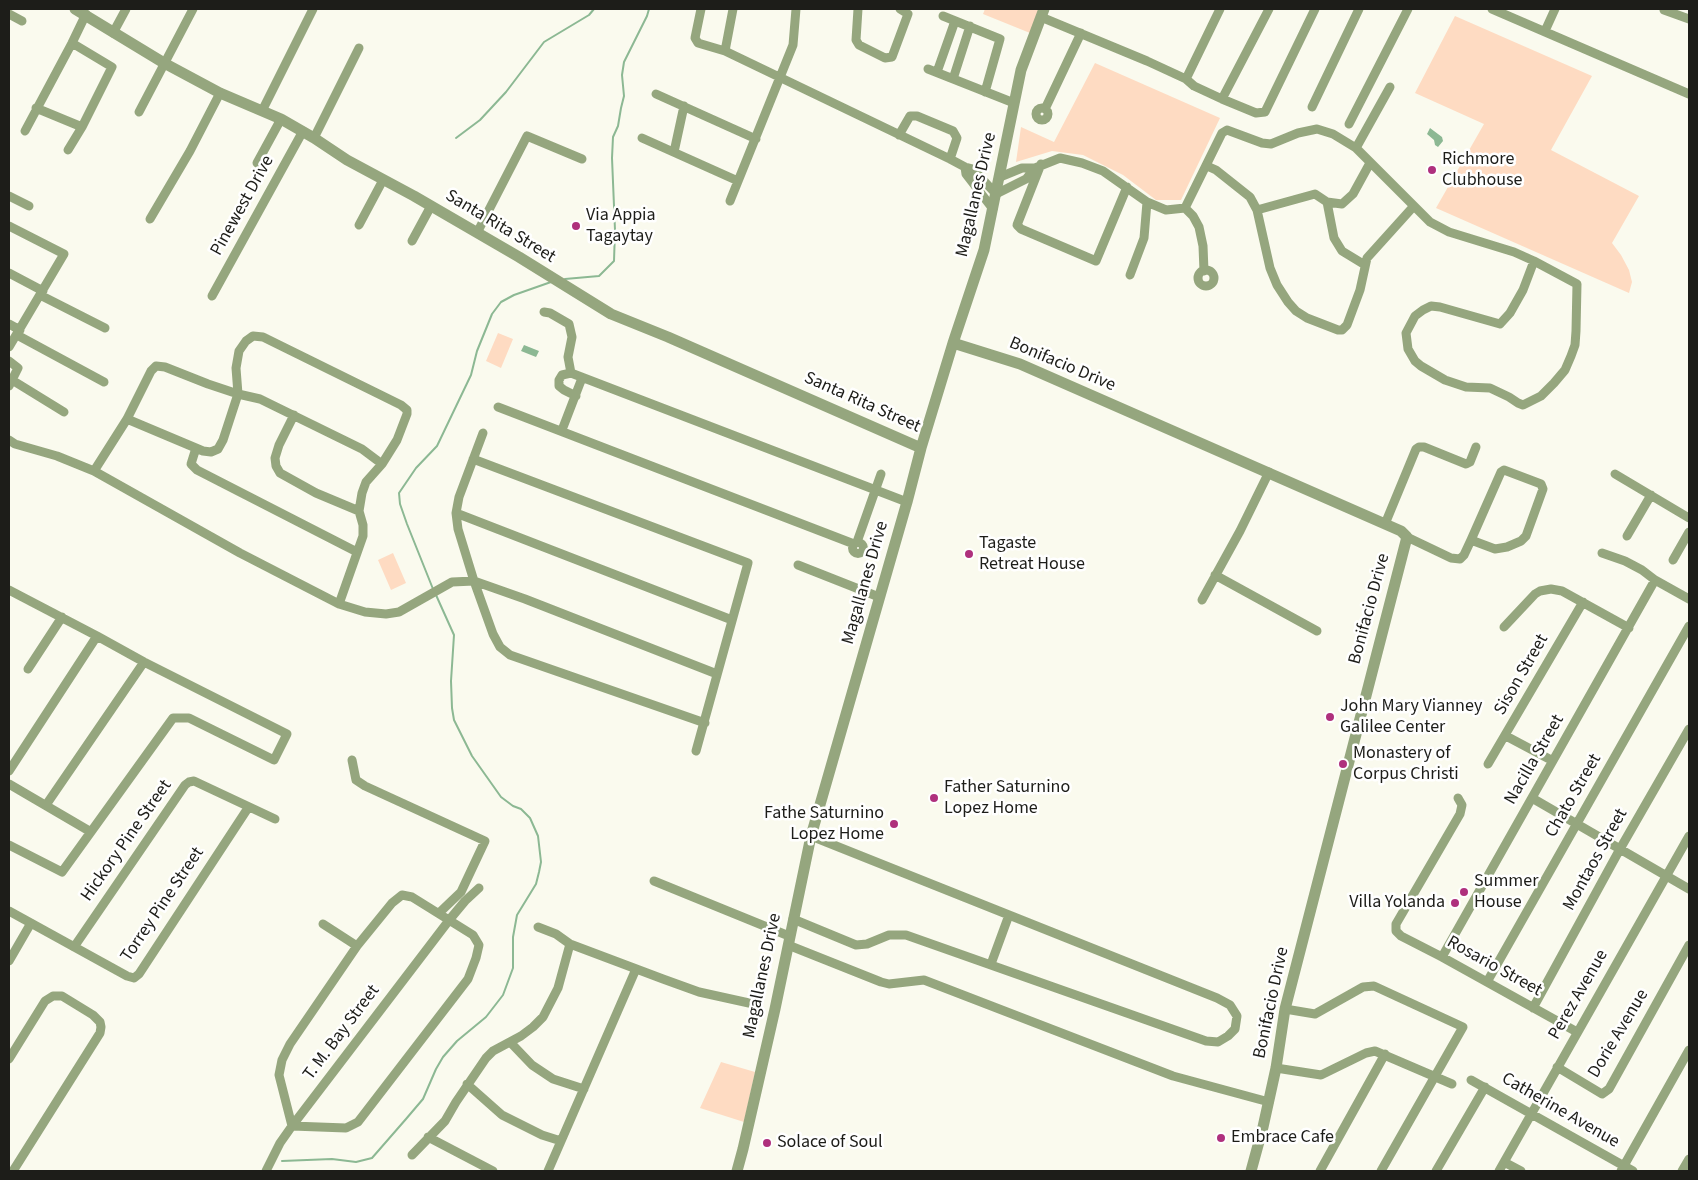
<!DOCTYPE html>
<html>
<head>
<meta charset="utf-8">
<style>
	body { margin:0 }
	#map { position:relative; width:1698px; height:1180px; overflow:hidden; background:#fafaee; font-family:"Source Sans 3",sans-serif }
	canvas { display:block }
	.frame { position:absolute; inset:0; border:10px solid #1d1d19; pointer-events:none }
</style>
</head>
<body>
<div id="map">
<canvas width="1698" height="1180"></canvas>
<div class="frame"></div>
</div>
<script>
const c = document.querySelector('canvas').getContext('2d');
c.lineJoin = 'round';
function fillPath(path, color) {
  c.fillStyle = color;
  c.fill(path, 'evenodd');
}
function shape(rows) {
  const path = new Path2D();
  for (const r of rows) {
    if (r.length === 3) {
      path.moveTo(r[0] + r[2], r[1]);
      path.arc(r[0], r[1], r[2], 0, 2 * Math.PI);
      continue;
    }
    path.moveTo(r[0], r[1]);
    for (let i = 2; i < r.length; i += 2) path.lineTo(r[i], r[i + 1]);
  }
  return path;
}
function stroke(path, color, width, dash) {
  c.strokeStyle = color;
  c.lineWidth = width;
  c.lineCap = dash ? 'butt' : 'round';
  c.setLineDash(dash || []);
  c.stroke(path);
}
function drawText(font, color, halo, rows, align = 'center') {
  c.font = font + ' "Source Sans 3",sans-serif';
  c.lineWidth = 5;
  c.setLineDash([]);
  c.textBaseline = 'middle';
  c.strokeStyle = halo;
  c.fillStyle = color;
  for (const [text, x, y, turn = 0] of rows) {
    c.save();
    c.translate(x, y);
    c.rotate((+turn || 0) * Math.PI / 180);
    c.textAlign = isNaN(turn) ? turn : align;
    if (halo) c.strokeText(text, 0, 0);
    c.fillText(text, 0, 0);
    c.restore();
  }
}
fillPath(shape([
	[985,9,1039,9,1030,33,983,14],
	[1455,16,1592,76,1551,150,1639,196,1612,243,1621,255,1629,270,1632,282,1629,293,1436,208,1484,124,1415,93],
	[1095,63,1220,118,1181,200,1156,200,1123,175,1083,155,1052,151,1016,162,1021,127,1054,142],
	[498,333,513,339,501,368,486,361],
	[393,553,406,583,391,590,378,560],
	[721,1062,755,1072,744,1122,700,1108]
]), '#fedbc2');
fillPath(shape([
	[1430,128,1442,137,1443,141,1438,147,1435,145,1434,140,1427,134],
	[524,345,539,351,536,357,521,351]
]), '#8cb893');
stroke(shape([
	[456,138,480,120,506,92,544,42,589,15,594,9],
	[565,279,599,276,614,261,615,230,612,158,613,137,618,126,621,108,624,96,622,75,624,62,647,16,649,9],
	[433,589,407,524,400,504,399,493,416,468,437,446,471,375,477,351,492,314,501,302,514,295,551,282],
	[282,1161,332,1159,356,1162,372,1158,406,1119,423,1099,436,1069,443,1057,457,1041,486,1017,503,995,513,968,513,937,517,915,536,884,539,872,541,862,538,836,530,818,521,809,513,806,501,797,472,756,454,720,452,708,451,681,454,635,436,595]
]), '#8cb893', 2);
stroke(shape([
	[701,9,695,38,698,43,725,51,950,159,965,167,973,169,996,194,1026,179,1035,168,1060,158,1082,163,1103,171,1147,202,1166,210,1185,208,1222,133,1227,130,1262,143,1271,144,1298,133,1317,129,1333,134,1356,148,1430,222,1449,232,1514,252,1534,261,1577,284,1576,331,1575,345,1571,356,1565,370,1554,383,1541,396,1523,405,1518,403,1509,397,1490,388,1466,387,1445,380,1421,366,1415,361,1408,349,1406,333,1415,316,1423,310,1431,306,1440,307,1500,324,1510,313,1523,290,1534,261],
	[858,9,856,40,859,45,885,58,892,57,908,14,900,9],
	[1492,9,1689,94],
	[1664,10,1689,19],
	[9,14,22,21],
	[943,16,1000,39,985,92],
	[1041,17,1147,61,1186,79,1194,86,1222,99,1256,113,1265,112,1315,9],
	[1545,31,1555,9],
	[113,33,126,9],
	[725,51,733,9],
	[928,69,1014,103],
	[937,72,955,21],
	[953,79,970,26],
	[1186,79,1220,9],
	[656,94,756,139],
	[1222,99,1269,9],
	[1312,107,1359,9],
	[36,108,82,127],
	[1042,114,6],
	[1045,109,1081,33],
	[262,111,313,9],
	[139,112,193,9],
	[1349,124,1408,9],
	[25,131,72,43,86,14],
	[899,135,910,116,917,116,953,131,957,138,950,159],
	[314,138,359,48],
	[642,138,738,181],
	[1356,148,1390,87],
	[68,150,82,127,112,67,72,43],
	[674,152,684,106],
	[257,163,281,119],
	[1041,164,1017,225,1021,229,1096,261,1127,187],
	[1207,166,1216,170,1250,197,1257,210,1270,268,1277,285,1288,302,1296,311,1307,318,1338,330,1342,330,1347,325,1360,290,1367,258,1413,207],
	[965,167,966,174,993,209],
	[1000,177,1022,168,1035,168],
	[9,196,29,206],
	[730,201,793,45,796,9],
	[1327,202,1334,238,1342,251,1365,265],
	[1185,208,1193,216,1199,227,1203,246,1204,271],
	[1257,210,1315,194,1327,202,1342,204,1353,194,1370,163],
	[150,219,190,151,220,93],
	[359,225,383,180],
	[9,226,64,254,9,347],
	[477,233,527,136,582,159],
	[412,241,431,206],
	[1206,278,8],
	[9,273,43,291],
	[1130,275,1144,238,1147,202],
	[40,295,105,328],
	[212,296,303,131],
	[544,312,550,313,569,324,572,337,568,357,571,373,907,502],
	[9,324,20,330],
	[17,335,104,382],
	[9,361,18,368,9,386],
	[571,373,562,375,559,380,559,386,564,390,576,396],
	[12,380,64,412],
	[498,407,854,544],
	[294,415,279,445,275,458,276,466,280,473,316,493,359,511],
	[127,419,203,451,211,452,218,449,223,440,238,394,236,368,239,351,246,341,253,336,263,337,401,405,407,410,407,414,397,440,382,464,366,482,362,493,359,511,363,525,363,536,339,604],
	[562,430,582,378],
	[483,433,459,497,456,513,458,529,474,581,493,634,500,647,510,655,705,723],
	[9,440,15,444,57,456,94,471,240,553,339,604,365,612,386,614,399,612,452,582,474,581,525,599,717,674],
	[196,448,191,464,197,470,357,552],
	[473,459,748,563,696,751],
	[94,471,127,419,151,371,156,366,165,367,208,384,238,394,260,399,362,449,382,464],
	[1615,474,1689,518],
	[456,513,732,620],
	[1385,524,1416,449,1419,447,1424,447,1466,464,1470,462,1476,447],
	[1627,536,1651,495],
	[1407,537,1451,558,1460,559,1464,555,1471,540,1501,472,1504,470,1541,484,1543,489,1526,536,1521,541,1507,547,1495,549,1471,540],
	[857,542,881,474],
	[858,548,5.5],
	[1602,553,1625,561,1642,570,1655,580,1689,599],
	[1673,560,1689,532],
	[798,565,879,597],
	[1215,575,1317,631],
	[9,590,97,636,144,662,287,734,274,760,189,718,173,718,62,872,9,845],
	[1202,600,1240,531,1269,472],
	[1504,627,1535,594,1540,591,1551,589,1562,591,1629,628],
	[28,669,62,617],
	[1506,736,1553,761],
	[352,760,356,780,365,786,485,841,461,892,439,913],
	[1488,764,1583,602],
	[9,771,97,636],
	[9,784,91,832],
	[1458,798,1462,805,1460,814,1396,924,1396,931,1401,936,1442,957,1577,1032],
	[1532,798,1689,889],
	[46,805,144,662],
	[654,881,789,936],
	[402,895,412,897,473,935,479,945,476,958,468,979,358,1122,346,1128,292,1126,279,1075,282,1060,290,1044,357,946,392,903,402,895],
	[9,911,127,976,134,978,139,974,248,808],
	[793,919,856,945,867,944,889,935,906,935,1206,1041,1218,1042,1228,1036,1235,1029,1237,1016,1230,1005,1217,998,811,836],
	[323,924,357,946],
	[538,927,556,934,570,944,663,979,699,992,758,1005],
	[788,945,881,982,889,984,924,980,1173,1076,1269,1102],
	[74,947,185,785,189,782,194,781,275,819],
	[1442,957,1655,580],
	[9,961,31,923],
	[991,964,1009,915],
	[1487,982,1689,626],
	[1533,1008,1620,849,1689,729],
	[1285,1009,1315,1014,1363,987,1374,986,1463,1027,1381,1171],
	[510,1042,532,1065,553,1079,584,1089],
	[9,1059,45,1001,53,996,62,996,93,1015,100,1022,101,1027,100,1033,13,1171],
	[1557,1067,1602,1094,1609,1089,1689,945],
	[1276,1068,1321,1075,1366,1053,1375,1051,1452,1084],
	[1471,1080,1633,1171],
	[467,1084,502,1115,542,1135,561,1141],
	[428,1137,493,1171],
	[412,1155,445,1121,456,1102,486,1058,493,1051,521,1036,533,1027,543,1017,558,988,570,944],
	[1504,1162,1521,1171],
	[266,1171,280,1143,292,1126,450,919,465,901,479,888],
	[548,1171,636,969],
	[1320,1171,1385,1054],
	[1436,1171,1485,1087],
	[1499,1171,1689,836],
	[1621,1171,1689,1050],
	[1682,1171,1689,1159]
]), '#95a67e', 9);
stroke(shape([
	[75,9,164,63,220,93,281,119,314,138,347,160,414,196,519,257,611,314,668,337,921,448],
	[953,343,1020,364,1401,531,1407,537,1285,1009,1276,1068,1263,1127,1251,1171],
	[737,1171,743,1149,775,1009,811,836,907,502,921,448,953,343,984,250,1021,70,1044,9]
]), '#95a67e', 11);
for (const [x, y, r, color] of [
	[1432,170,5,"#af307d"],
	[576,226,5,"#af307d"],
	[969,554,5,"#af307d"],
	[1330,717,5,"#af307d"],
	[1343,764,5,"#af307d"],
	[934,798,5,"#af307d"],
	[894,824,5,"#af307d"],
	[1464,892,5,"#af307d"],
	[1455,903,5,"#af307d"],
	[1221,1138,5,"#af307d"],
	[767,1143,5,"#af307d"]
]) {
  const dot = new Path2D();
  dot.arc(x, y, r, 0, 2 * Math.PI);
  c.fillStyle = color;
  c.fill(dot);
  stroke(dot, '#fff', 2);
}
drawText('18px', '#1d1d19', '#fff', [
	["Richmore",1442,160],
	["Clubhouse",1442,181],
	["Via Appia",586,216],
	["Tagaytay",586,237],
	["Tagaste",979,544],
	["Retreat House",979,565],
	["John Mary Vianney",1340,707],
	["Galilee Center",1340,728],
	["Monastery of",1353,754],
	["Corpus Christi",1353,775],
	["Father Saturnino",944,788],
	["Lopez Home",944,809],
	["Fathe Saturnino",884,814,"right"],
	["Lopez Home",884,835,"right"],
	["Summer",1474,882],
	["House",1474,903],
	["Villa Yolanda",1445,903,"right"],
	["Embrace Cafe",1231,1138],
	["Solace of Soul",777,1143]
], 'left');
drawText('18px', '#1d1d19', '#fff', [
	["Magallanes Drive",977,195,-77],
	["Pinewest Drive",243,206,-61],
	["Santa Rita Street",500,227,31],
	["Bonifacio Drive",1062,365,23],
	["Santa Rita Street",862,403,24],
	["Magallanes Drive",866,583,-74],
	["Bonifacio Drive",1370,609,-75],
	["Sison Street",1522,675,-60],
	["Nacilla Street",1535,760,-60],
	["Chato Street",1574,796,-60],
	["Hickory Pine Street",127,841,-55],
	["Montaos Street",1596,860,-61],
	["Torrey Pine Street",163,905,-56],
	["Rosario Street",1494,967,29],
	["Magallanes Drive",763,976,-78],
	["Perez Avenue",1579,995,-60],
	["Bonifacio Drive",1272,1003,-78],
	["T. M. Bay Street",342,1033,-53],
	["Dorie Avenue",1619,1034,-59],
	["Catherine Avenue",1560,1111,30]
]);
</script>
</body>
</html>
